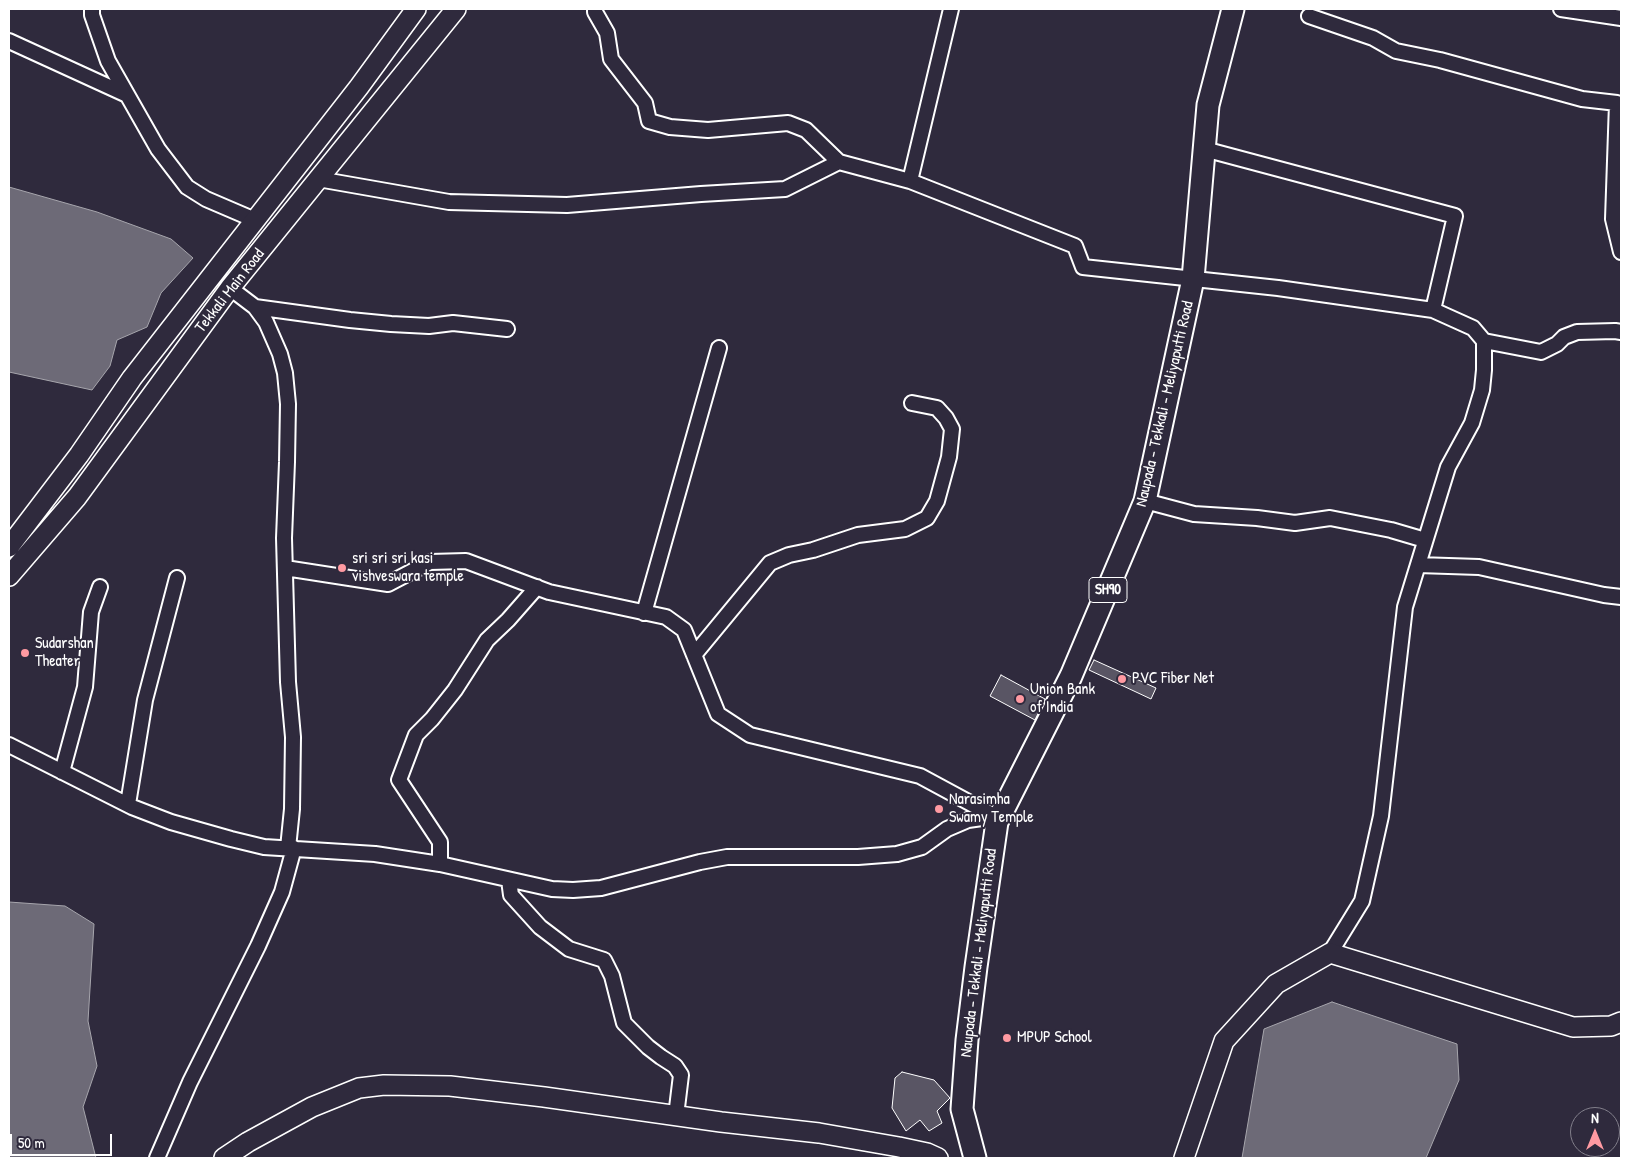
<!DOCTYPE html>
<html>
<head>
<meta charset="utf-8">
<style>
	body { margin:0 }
	#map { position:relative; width:1630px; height:1167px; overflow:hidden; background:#2f2a3d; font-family:"Patrick Hand",sans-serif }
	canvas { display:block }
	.frame { position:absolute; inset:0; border:10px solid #fff; pointer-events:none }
	.north { position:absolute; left:1570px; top:1107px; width:50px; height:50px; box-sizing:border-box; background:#2f2a3d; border:1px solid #827f8b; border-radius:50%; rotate:0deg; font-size:14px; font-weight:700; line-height:20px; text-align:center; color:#fff }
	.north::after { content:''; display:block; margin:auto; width:18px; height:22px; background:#ff9aa2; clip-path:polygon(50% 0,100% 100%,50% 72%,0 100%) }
	.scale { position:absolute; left:10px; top:1134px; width:102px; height:22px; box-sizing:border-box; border:2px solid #fff; border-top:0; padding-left:6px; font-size:15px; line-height:18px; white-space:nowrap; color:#fff; -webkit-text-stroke:4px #2f2a3d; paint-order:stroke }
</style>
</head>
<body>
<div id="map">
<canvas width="1630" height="1167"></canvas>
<div class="frame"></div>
<div class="north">N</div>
<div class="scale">50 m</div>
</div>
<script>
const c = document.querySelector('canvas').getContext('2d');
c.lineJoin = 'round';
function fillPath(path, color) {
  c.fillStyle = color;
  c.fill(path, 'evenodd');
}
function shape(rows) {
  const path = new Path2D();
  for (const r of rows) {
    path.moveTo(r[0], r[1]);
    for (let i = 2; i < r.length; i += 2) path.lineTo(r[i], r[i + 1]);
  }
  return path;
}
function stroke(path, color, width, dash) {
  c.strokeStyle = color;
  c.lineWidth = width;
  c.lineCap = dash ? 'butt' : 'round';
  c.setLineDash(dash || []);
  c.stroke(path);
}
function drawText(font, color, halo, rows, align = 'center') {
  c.font = font + ' "Patrick Hand",sans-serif';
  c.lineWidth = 4;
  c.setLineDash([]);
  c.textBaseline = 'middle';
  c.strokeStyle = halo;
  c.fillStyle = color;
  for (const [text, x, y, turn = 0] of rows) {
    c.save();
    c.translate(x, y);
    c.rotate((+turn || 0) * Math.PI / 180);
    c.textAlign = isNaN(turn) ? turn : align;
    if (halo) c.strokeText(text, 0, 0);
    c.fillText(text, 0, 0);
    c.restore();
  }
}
const water = shape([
	[9,187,97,212,171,239,193,258,161,293,147,327,117,340,110,366,92,390,9,372,9,187],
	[9,902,65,906,94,924,88,1021,97,1066,83,1107,96,1158,9,1158,9,902],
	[1332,1002,1457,1044,1459,1080,1426,1158,1242,1158,1264,1029,1332,1002]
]);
fillPath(water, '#6d6a77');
stroke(water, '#a7a6ad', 1);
const building = shape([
	[1094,660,1156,688,1151,699,1089,670,1094,660],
	[1001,675,1045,699,1035,720,990,696,1001,675],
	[902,1072,934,1080,950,1098,937,1111,942,1123,929,1131,920,1120,906,1131,892,1108,895,1078,902,1072]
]);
fillPath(building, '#595564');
stroke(building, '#fff', 1);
const street = shape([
	[92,9,92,15,108,61,158,149,187,187,206,199,255,220],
	[595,9,595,12,607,33,611,59,645,103,649,121,670,127,708,130,788,123,806,130,839,162],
	[1561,9,1621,18],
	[1309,16,1373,38,1396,51,1440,60,1582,99,1617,103,1613,219,1621,252],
	[9,41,127,95],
	[1204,149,1455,216,1433,310],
	[318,179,449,202,567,205,701,194,785,189,839,162,910,181,1075,246,1083,267,1278,288,1433,310,1473,328,1484,341,1484,370,1482,390,1472,423,1448,467,1405,607,1381,816,1362,901,1330,953],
	[910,181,951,9],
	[230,288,255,307,266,322,280,354,285,373,288,404,287,462,284,538,288,682,293,737,292,809,288,848],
	[255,307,350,320,391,324,429,326,453,323,507,329],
	[1484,341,1541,352,1557,344,1564,337,1577,332,1615,331,1621,332],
	[1145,501,1194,514,1257,518,1295,523,1330,518,1391,530,1425,540],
	[1418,565,1479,567,1604,595,1621,597],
	[285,568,388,584,430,562,466,561,549,592,666,617,684,630,718,714,750,735,920,776,996,817],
	[644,613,719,348],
	[694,655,770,563,789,555,813,550,858,535,905,529,927,518,937,501,949,457,952,429,946,418,937,408,912,403],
	[9,745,132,807,171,822,231,839,264,847,375,854,440,864,552,889,573,890,601,888,700,862,727,857,858,857,897,854,922,847,947,829,968,820,982,818,999,818],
	[62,772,85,687,91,612,100,587],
	[128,804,145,700,177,578],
	[440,864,440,842,399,780,416,735,432,719,455,690,487,640,508,620,537,587],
	[509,880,511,895,540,927,569,949,604,960,612,976,624,1023,648,1047,661,1057,675,1066,681,1075,676,1116],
	[157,1158,190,1082,258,946,282,892,294,848]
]);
const secondary = shape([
	[9,547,79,455,132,378,359,87,416,9],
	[9,576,77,497,230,288,456,9],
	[224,1158,248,1142,312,1107,359,1088,384,1085,450,1086,544,1097,721,1122,819,1133,899,1147,927,1153,938,1158],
	[1184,1158,1224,1041,1276,984,1330,953,1573,1027,1611,1026,1621,1022]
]);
const primary = shape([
	[975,1158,962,1109,967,1040,976,967,997,822,1071,676,1145,501,1193,279,1208,105,1233,9]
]);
stroke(street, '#fff', 18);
stroke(secondary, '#fff', 22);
stroke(primary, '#fff', 25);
stroke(street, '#2f2a3d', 14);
stroke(secondary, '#2f2a3d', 19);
stroke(primary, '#2f2a3d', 21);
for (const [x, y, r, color] of [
	[342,568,5,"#ff9aa2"],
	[25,653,5,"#ff9aa2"],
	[1122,679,5,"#ff9aa2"],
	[1020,699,5,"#ff9aa2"],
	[939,809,5,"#ff9aa2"],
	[1007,1038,5,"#ff9aa2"]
]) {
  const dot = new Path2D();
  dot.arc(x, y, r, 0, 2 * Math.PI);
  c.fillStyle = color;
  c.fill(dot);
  stroke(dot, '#2f2a3d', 2);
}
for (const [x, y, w] of [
	[1108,590,38]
]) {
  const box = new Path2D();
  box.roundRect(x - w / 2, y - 12.5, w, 25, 4);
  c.fillStyle = '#2f2a3d';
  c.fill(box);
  stroke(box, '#fff', 1);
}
drawText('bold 15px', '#fff', null, [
	["SH90",1108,590]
]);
drawText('16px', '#fff', '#2f2a3d', [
	["Tekkali Main Road",230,291,-52],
	["Naupada - Tekkali - Meliyaputti Road",1165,404,-77],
	["Naupada - Tekkali - Meliyaputti Road",979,953,-83]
]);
drawText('16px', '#fff', '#2f2a3d', [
	["sri sri sri kasi",352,559],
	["vishveswara temple",352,577],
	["Sudarshan",35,644],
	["Theater",35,662],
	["PVC Fiber Net",1132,679],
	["Union Bank",1030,690],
	["of India",1030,708],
	["Narasimha",949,800],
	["Swamy Temple",949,818],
	["MPUP School",1017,1038]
], 'left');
</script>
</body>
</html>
